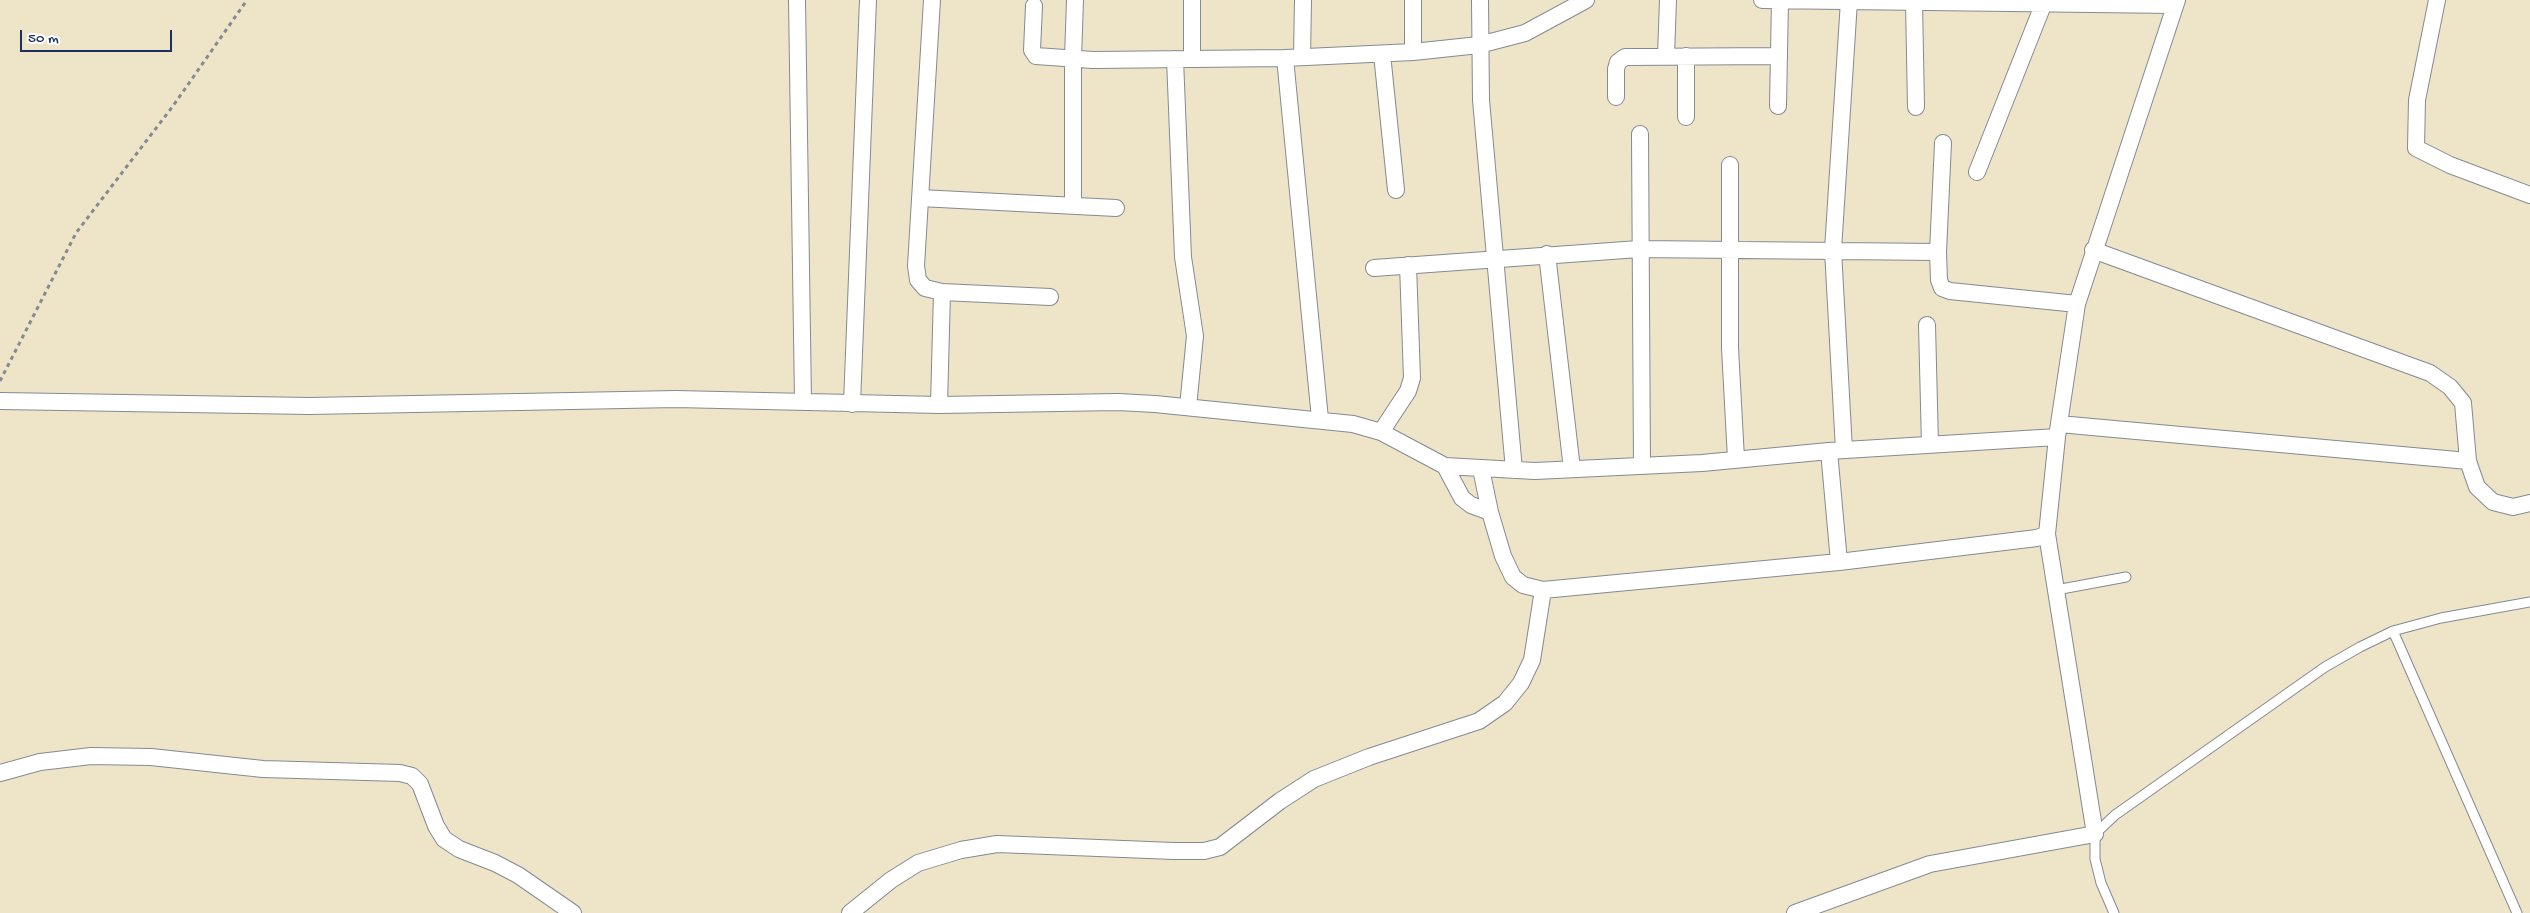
<!DOCTYPE html>
<html>
<head>
<meta charset="utf-8">
<style>
	body { margin:0 }
	#map { position:relative; width:2530px; height:913px; overflow:hidden; background:#eee4c7; font-family:"Gochi Hand",sans-serif }
	canvas { display:block }
	.scale { position:absolute; left:20px; top:30px; width:152px; height:22px; box-sizing:border-box; border:2px solid #1b2f5e; border-top:0; padding-left:6px; font-size:15px; line-height:18px; white-space:nowrap; color:#1b2f5e; -webkit-text-stroke:4px #fff; paint-order:stroke }
</style>
</head>
<body>
<div id="map">
<canvas width="2530" height="913"></canvas>
<div class="scale">50 m</div>
</div>
<script>
const c = document.querySelector('canvas').getContext('2d');
c.lineJoin = 'round';
function shape(rows) {
  const path = new Path2D();
  for (const r of rows) {
    path.moveTo(r[0], r[1]);
    for (let i = 2; i < r.length; i += 2) path.lineTo(r[i], r[i + 1]);
  }
  return path;
}
function stroke(path, color, width, dash) {
  c.strokeStyle = color;
  c.lineWidth = width;
  c.lineCap = dash ? 'butt' : 'round';
  c.setLineDash(dash || []);
  c.stroke(path);
}
const service = shape([
	[2056,590,2126,577],
	[2393,631,2517,913],
	[2114,913,2101,883,2095,859,2095,834,2115,815,2325,667,2360,647,2393,631,2441,618,2530,602]
]);
const minor = shape([
	[797,0,803,401],
	[932,0,916,266,918,280,925,288,942,292,1050,297],
	[1192,0,1192,59],
	[1480,0,1481,100,1514,470],
	[1762,0,2175,5],
	[2437,0,2417,100,2416,148,2450,165,2530,195],
	[1914,2,1916,107],
	[1034,6,1032,50,1036,56,1093,60,1285,58,1413,52,1479,45,1525,33,1586,0],
	[1413,52,1413,0],
	[1382,54,1396,190],
	[1666,56,1668,0],
	[1686,56,1686,117],
	[1302,57,1303,0],
	[1285,58,1320,419],
	[1175,59,1183,257,1195,336,1188,407],
	[1616,97,1616,69,1618,62,1625,57,1779,56],
	[1778,106,1780,0],
	[1640,134,1642,466],
	[1943,143,1938,252,1939,280,1942,288,1950,291,2077,304],
	[1730,165,1730,348,1736,459],
	[1977,172,2045,0],
	[920,198,1116,208],
	[1073,205,1073,59,1075,0],
	[2093,250,2430,373,2450,387,2463,403,2468,461,2477,487,2493,502,2513,507,2530,503],
	[1547,254,1572,469],
	[1374,268,1639,249,1938,252],
	[1927,325,1930,445],
	[0,401,310,406,676,399,939,405,1118,402,1155,404,1353,424,1381,432,1445,466,1535,471,1702,463,1829,451,2057,437],
	[852,404,868,0],
	[939,405,942,292],
	[2059,424,2468,461],
	[1381,432,1408,391,1412,378,1408,265],
	[1844,450,1833,250,1849,1],
	[1829,451,1839,562],
	[1445,466,1462,498,1471,505,1490,512],
	[1481,469,1490,512,1503,556,1513,577,1523,585,1543,590,1839,562,2037,538,2047,534,2057,437,2077,304,2177,0],
	[0,773,40,762,91,756,151,757,263,769,400,773,412,776,420,784,436,826,444,839,459,849,495,863,518,875,573,913],
	[850,913,891,880,918,863,961,850,997,844,1174,851,1204,851,1220,847,1280,801,1314,779,1369,757,1479,721,1505,703,1521,683,1532,660,1543,590],
	[1795,913,1930,864,2095,834,2047,534]
]);
stroke(service, '#848a92', 11);
stroke(minor, '#848a92', 18);
stroke(shape([
	[0,381,76,233,173,106,247,0]
]), '#848a92', 3, [4, 4]);
stroke(service, '#fff', 9);
stroke(minor, '#fff', 16);
</script>
</body>
</html>
